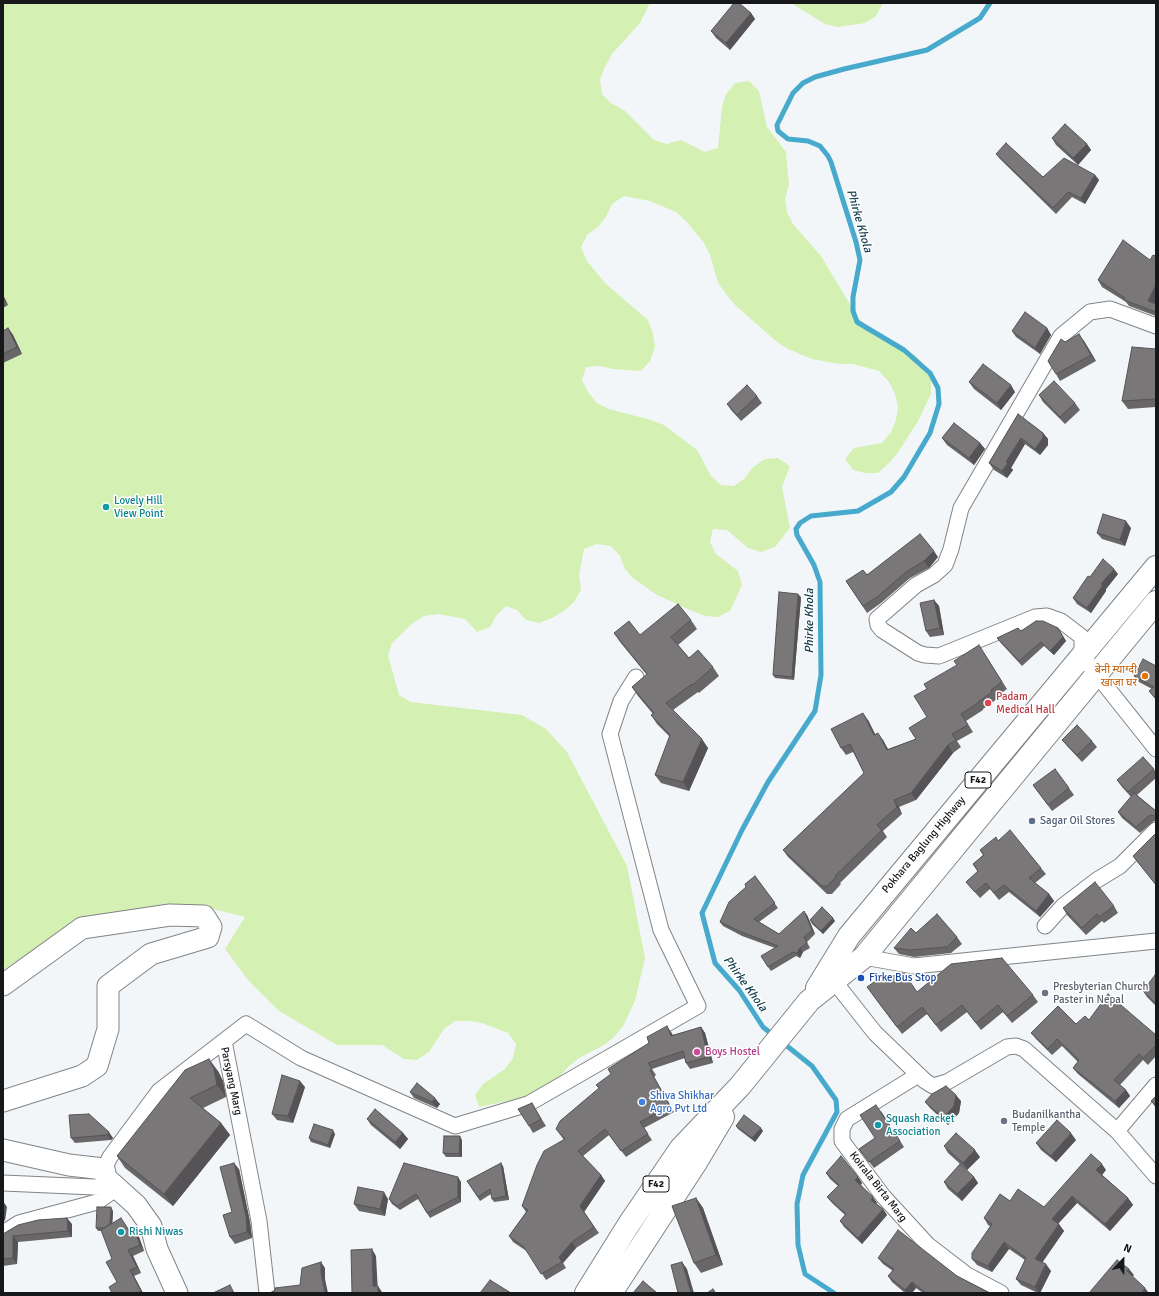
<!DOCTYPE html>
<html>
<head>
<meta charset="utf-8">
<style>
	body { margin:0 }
	#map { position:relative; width:1159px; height:1296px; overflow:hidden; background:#f3f6f9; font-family:Signika,sans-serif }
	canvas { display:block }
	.frame { position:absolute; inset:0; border:4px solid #17181a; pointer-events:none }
	.north { position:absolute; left:1103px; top:1240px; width:40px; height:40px; -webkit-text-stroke:3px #fff; paint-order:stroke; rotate:22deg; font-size:11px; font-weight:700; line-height:16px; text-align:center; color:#17181a }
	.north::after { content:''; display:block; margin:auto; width:14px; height:18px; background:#17181a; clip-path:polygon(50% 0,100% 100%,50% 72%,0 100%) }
</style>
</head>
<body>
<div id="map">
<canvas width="1159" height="1296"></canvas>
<div class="frame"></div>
<div class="north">N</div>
</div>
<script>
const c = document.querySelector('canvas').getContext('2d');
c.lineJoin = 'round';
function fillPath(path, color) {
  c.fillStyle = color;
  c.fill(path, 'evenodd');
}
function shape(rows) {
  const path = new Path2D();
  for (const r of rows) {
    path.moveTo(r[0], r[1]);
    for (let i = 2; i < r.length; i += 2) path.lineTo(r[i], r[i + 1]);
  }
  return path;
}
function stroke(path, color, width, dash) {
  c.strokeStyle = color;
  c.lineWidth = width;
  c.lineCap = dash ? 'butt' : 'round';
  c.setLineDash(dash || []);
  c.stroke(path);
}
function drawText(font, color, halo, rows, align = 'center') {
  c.font = font + ' Signika,"Noto Sans Devanagari",sans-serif';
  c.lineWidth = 3;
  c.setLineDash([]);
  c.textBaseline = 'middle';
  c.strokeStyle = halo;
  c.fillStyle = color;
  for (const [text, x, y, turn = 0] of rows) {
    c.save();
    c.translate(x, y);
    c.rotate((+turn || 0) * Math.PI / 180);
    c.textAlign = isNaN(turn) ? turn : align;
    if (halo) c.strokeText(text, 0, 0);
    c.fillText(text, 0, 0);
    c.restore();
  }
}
fillPath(shape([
	[3,3,650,3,640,23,612,54,605,67,600,79,602,94,611,103,624,110,654,140,667,144,681,140,705,152,718,148,722,107,726,94,735,83,749,81,759,91,767,127,786,152,789,185,785,198,787,212,793,224,821,256,857,316,866,326,890,339,916,356,925,366,931,380,931,394,918,421,897,454,888,464,878,473,865,473,853,470,845,459,854,448,882,443,891,432,896,420,898,407,895,394,889,382,879,371,853,364,839,364,812,359,788,349,777,342,735,305,726,294,718,283,710,255,704,243,686,221,676,212,650,201,624,196,612,204,606,217,598,227,587,235,581,247,587,261,605,283,648,320,653,333,655,347,650,361,641,371,613,369,600,366,586,367,582,380,588,392,597,403,609,409,651,420,664,425,697,450,711,476,721,485,734,486,745,478,753,467,765,459,778,458,790,466,782,487,790,528,775,547,761,552,748,548,727,530,713,529,710,542,716,554,738,571,742,585,730,611,718,617,705,616,692,611,657,595,634,579,625,569,620,556,611,546,597,544,584,549,579,575,581,590,574,602,564,611,552,618,539,623,526,620,517,610,506,606,496,616,490,627,477,632,465,619,438,614,424,616,413,623,392,643,388,655,399,695,411,702,522,715,546,729,567,752,627,866,645,958,635,1001,623,1026,614,1037,604,1045,579,1058,569,1066,551,1086,540,1094,479,1107,475,1095,483,1084,505,1069,513,1058,516,1044,508,1033,482,1023,469,1021,455,1021,444,1029,429,1052,417,1060,404,1059,382,1045,337,1045,279,1011,248,980,225,949,245,917,213,909,173,905,88,916,3,970],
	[791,3,883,3,876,16,865,23,838,27,825,24]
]), '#d4f0b3');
stroke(shape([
	[774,1036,763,1027,739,990,715,963,702,913,742,830,768,782,815,711,821,675,820,582,814,565,797,535,796,529,800,523,811,516,858,511,891,492,904,477,930,433,939,404,938,388,930,373,904,350,857,322,853,311,853,297,860,260,856,242,831,162,828,156,820,146,808,141,788,139,778,131,777,125,793,93,803,83,815,77,844,69,927,50,980,18,990,3],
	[782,1042,812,1066,836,1100,837,1112,803,1175,797,1204,798,1245,805,1274,834,1293]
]), '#47aacd', 5);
const street = shape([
	[1156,326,1110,309,1090,312,1061,336,961,508,951,549,945,565,934,575,916,585,877,619,878,625,882,630,918,653,925,655,939,656,1035,617,1047,616,1061,621,1082,637,1082,656,1156,749],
	[1045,926,1063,906,1097,880,1120,866,1156,830],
	[864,957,914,966,1156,941],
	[834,981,875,1033,925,1081,933,1086,947,1082,1007,1047,1016,1046,1024,1049,1117,1131,1156,1176],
	[224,1041,246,1024,301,1058,455,1126,528,1104,698,1006,661,930,610,734,621,701,636,677],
	[918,1075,847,1119,842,1129,842,1141,883,1196,928,1245,967,1275,1001,1293],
	[1117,1131,1156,1085],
	[104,1169,110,1157,159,1091,224,1041,259,1221,267,1293],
	[3,1183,117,1188],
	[3,1233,19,1223,97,1202,117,1188]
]);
const secondary = shape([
	[3,985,82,928,170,915,204,916,211,927,208,937,151,954,108,986,108,1029,97,1066,82,1076,3,1101],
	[3,1150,69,1165,104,1169,106,1178,136,1205,151,1226,157,1249,177,1293]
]);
const highway = shape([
	[817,988,849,936,1156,567],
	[586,1293,629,1224,681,1148,740,1086,809,1001,864,957,1156,602],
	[611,1293,695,1164,723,1117]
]);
stroke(street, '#818486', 17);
stroke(secondary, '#818486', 23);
stroke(highway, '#818486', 24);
stroke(street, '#fff', 15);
stroke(secondary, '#fff', 21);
stroke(highway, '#fff', 22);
fillPath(shape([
	[751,13,755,19,730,50,716,38,711,31],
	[1052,138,1087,144,1091,150,1078,165,1056,145],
	[996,154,1043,177,1095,175,1099,180,1085,204,1072,197,1056,214,1000,159],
	[1156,256,1156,300,1154,304,1156,304,1156,316,1129,306,1126,302,1102,287,1098,280,1150,260],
	[3,295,8,305,3,308],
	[8,328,13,335,22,354,3,363,3,331],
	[1047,328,1051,335,1040,354,1016,337,1012,331],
	[1084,341,1096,361,1060,381,1056,374,1065,342],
	[1156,349,1156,407,1128,409,1122,401],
	[969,382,1015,392,1001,410,974,389],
	[1039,395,1075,403,1080,410,1065,424,1043,402],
	[757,396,762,403,741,421,731,410,727,404],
	[1018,414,1043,433,1048,439,1048,445,1040,455,1025,444,1011,468,1013,470,1007,478,994,470,989,463],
	[942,438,980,443,985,449,974,465,947,445],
	[1131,528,1125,546,1102,539,1097,533],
	[938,557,929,568,910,578,881,603,867,613,846,581,867,574],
	[1118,574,1106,589,1106,591,1091,613,1077,604,1073,598,1090,577],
	[801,597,794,680,775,678,773,675],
	[934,600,939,606,944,635,930,637,926,631],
	[691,620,697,629,678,645,689,658,713,667,719,676,699,693,698,692,673,710,708,748,689,791,661,783,655,775,670,737,657,724,651,715,653,714,638,696,632,687,647,675,620,642,614,633,640,635],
	[1058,628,1066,641,1054,655,1044,646,1022,666,1000,642,997,638,1021,631],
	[984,653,1007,689,996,697,997,699,983,709,983,710,966,721,973,732,957,741,961,747,953,753,916,800,899,807,902,814,883,831,887,837,840,883,841,884,832,894,827,894,788,857,783,850,864,773,853,752,846,755,841,748,868,720,875,734,883,740,888,749,916,739,927,717,927,689],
	[1156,666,1156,700,1149,691,1152,689,1139,682,1134,676],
	[1062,740,1092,741,1097,747,1082,762,1067,746],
	[1154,769,1156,773,1156,778,1137,795,1156,811,1156,821,1154,821,1140,833,1122,818,1118,812,1131,797,1122,787,1117,780],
	[1033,785,1069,788,1074,795,1052,811],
	[1156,833,1156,885,1133,856],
	[998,841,1041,868,1046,874,1035,883,1049,894,1054,901,1040,917,1009,892,999,900,990,889,980,898,971,888,966,882,978,872,973,864,983,855,980,850],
	[755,876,778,908,759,922,779,934,807,915,815,934,807,942,810,948,803,952,800,958,796,956,771,971,768,967,775,948,742,936,723,926,720,922,746,887],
	[1114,906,1118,913,1104,923,1102,921,1086,935,1067,915,1063,908],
	[810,920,835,921,823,934,812,924],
	[916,933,957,937,962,944,951,953,914,957,899,954,894,948],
	[1156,976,1156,1006,1147,997,1143,991],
	[917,992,1033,995,1038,1002,1012,1023,1003,1012,981,1030,967,1012,941,1032,927,1014,902,1034,872,994],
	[1089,1020,1156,1035,1156,1056,1148,1065,1143,1060,1120,1085,1126,1090,1130,1096,1119,1108,1078,1074,1073,1068,1078,1062,1062,1046,1052,1055,1036,1039,1031,1033,1076,1024],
	[701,1027,705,1033,713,1063,690,1069,686,1063,685,1058,652,1069,656,1075,654,1077,674,1112,644,1128,652,1140,626,1157,609,1135,583,1156,601,1175,605,1181,584,1212,599,1233,576,1248,563,1263,566,1268,546,1280,528,1252,513,1242,509,1236,526,1212,522,1206,564,1140,556,1129,671,1032,673,1035],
	[218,1071,223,1081,226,1097,203,1108,221,1123,230,1135,173,1206,125,1168,117,1156],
	[305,1087,293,1123,277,1120,272,1114],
	[410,1092,440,1104,437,1108,414,1098],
	[1156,1096,1156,1108,1151,1101],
	[961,1101,959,1113,948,1125,930,1108,925,1102],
	[536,1110,546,1126,533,1133,529,1126],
	[881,1111,904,1147,874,1168,859,1149,875,1138],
	[89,1114,113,1138,111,1140,75,1143,71,1138],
	[367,1119,403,1133,408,1139,400,1149,371,1125],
	[736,1126,763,1131,755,1142,738,1129],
	[335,1134,330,1148,311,1142,309,1138],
	[462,1140,462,1157,446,1157,443,1153],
	[1076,1140,1056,1162,1041,1150,1036,1143],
	[944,1146,980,1157,967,1170,948,1153],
	[503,1166,509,1200,494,1202,492,1199,491,1194,480,1201,467,1181],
	[239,1169,250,1222,252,1238,235,1244,230,1237,232,1212],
	[1106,1170,1102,1175,1128,1198,1133,1205,1110,1231,1077,1203,1058,1224,1064,1231,1042,1262,1051,1271,1040,1293,1038,1293,1021,1285,1016,1279,1025,1260,1009,1249,992,1272,977,1265,972,1259,990,1226,988,1225,984,1218,1010,1201,1044,1207],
	[826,1173,858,1177,862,1183,861,1185,877,1203,876,1204,883,1209,887,1215,862,1244,844,1227,840,1221,845,1215,832,1203,827,1197,838,1186,830,1179],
	[974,1177,978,1183,962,1201,948,1189,944,1182],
	[461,1182,461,1202,430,1218,418,1199,400,1210,392,1204,389,1199],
	[696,1198,703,1208,723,1265,701,1273,694,1263],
	[388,1199,385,1216,359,1211,354,1204],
	[113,1211,112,1223,125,1224,130,1232,139,1237,144,1251,133,1256,141,1273,134,1276,143,1293,112,1293,117,1282,112,1259,102,1231,98,1231,96,1228],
	[72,1224,72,1237,18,1242,17,1264,3,1266,3,1234],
	[878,1258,957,1276,990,1293,923,1293,916,1288,912,1293,905,1293,892,1282,888,1276,893,1271,883,1264]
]), '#696668');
fillPath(shape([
	[751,13,755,19,730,50,726,43],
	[1087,144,1091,150,1078,165,1073,158],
	[1095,175,1099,180,1085,204,1081,198],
	[1156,285,1156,300,1153,308,1148,301],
	[3,295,8,305,3,298],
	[8,328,13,335,22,354,17,347],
	[1047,328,1051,335,1040,354,1035,348],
	[1079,334,1084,341,1096,361,1091,355],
	[1011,385,1015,392,1001,410,997,403],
	[1043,433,1048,439,1048,445,1040,455,1035,449],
	[1021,438,1025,444,1011,468,1013,470,1007,478,1002,471,1006,462],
	[980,443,985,449,974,465,969,458],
	[1126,521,1131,528,1125,546,1120,540],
	[934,551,938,557,929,568,924,561],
	[1114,569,1118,574,1106,589,1106,591,1091,613,1087,608,1101,584],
	[798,594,801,597,794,680,792,677],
	[934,600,939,606,944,635,940,628],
	[1058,628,1066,641,1054,655,1050,651],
	[863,713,868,720,879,742,874,735],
	[878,733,883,740,892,757,887,750],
	[702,739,708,748,689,791,683,782],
	[948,745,953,753,916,800,911,793],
	[894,800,899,807,902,814,897,807],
	[1049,894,1054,901,1040,917,1036,911],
	[804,911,807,915,815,934,812,930],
	[833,918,835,921,823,934,821,931],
	[800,948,803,952,800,958,797,953],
	[667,1026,671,1032,675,1042,671,1036],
	[701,1027,705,1033,713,1063,708,1057],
	[209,1059,218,1071,223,1081,226,1097,217,1085],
	[650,1070,674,1112,670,1106],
	[300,1081,305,1087,293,1123,288,1116],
	[1126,1090,1130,1096,1119,1108,1115,1101],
	[956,1095,961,1101,959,1113,948,1125,943,1118],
	[435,1098,440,1104,437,1108,432,1102],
	[221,1123,230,1135,173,1206,164,1194],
	[761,1128,763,1131,755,1142,752,1138],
	[333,1130,335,1134,330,1148,328,1145],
	[109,1132,113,1138,111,1140,107,1135],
	[403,1133,408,1139,400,1149,395,1142],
	[1071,1133,1076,1140,1056,1162,1051,1156],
	[460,1136,462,1140,462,1157,459,1154],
	[975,1150,980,1157,967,1170,963,1163],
	[234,1163,239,1169,250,1222,252,1238,247,1232],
	[501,1163,503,1166,509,1200,506,1196],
	[1102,1164,1106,1170,1101,1176,1096,1170],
	[601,1175,605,1181,584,1212,580,1206],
	[458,1177,461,1182,461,1202,458,1197],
	[858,1177,862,1183,860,1186,855,1180],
	[974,1177,978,1183,962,1201,957,1194],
	[384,1192,388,1199,385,1216,380,1209],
	[1072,1196,1077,1203,1056,1226,1052,1219],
	[873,1197,877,1203,875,1206,871,1200],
	[696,1198,703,1208,723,1265,716,1255],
	[1128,1198,1133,1205,1110,1231,1105,1224],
	[3,1201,7,1207,5,1221,3,1219],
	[111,1207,113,1211,112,1232,110,1228],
	[883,1209,887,1215,862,1244,858,1238],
	[67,1218,72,1224,72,1237,68,1231],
	[1059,1224,1064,1231,1040,1266,1035,1259],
	[135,1231,139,1237,144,1251,140,1245],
	[13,1236,18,1242,17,1264,13,1258],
	[572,1242,576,1248,563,1263,566,1268,559,1257],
	[1004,1242,1009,1249,992,1272,988,1266],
	[372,1249,376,1256,378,1293,373,1286],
	[128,1250,133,1256,141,1273,137,1267],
	[321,1262,325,1268,325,1279,328,1293,325,1293,321,1273],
	[682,1262,687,1269,694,1293,691,1293],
	[1046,1264,1051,1271,1040,1293,1039,1293,1035,1287],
	[1129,1269,1134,1275,1131,1278,1127,1271],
	[130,1270,134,1276,143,1293,142,1293,141,1291],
	[912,1282,916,1288,912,1293,907,1293,905,1290],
	[378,1286,382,1292,382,1293,378,1293],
	[1145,1288,1149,1293,1142,1293]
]), '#555355');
const building = shape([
	[734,3,739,3,751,13,726,43,711,31,734,3],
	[1065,124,1087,144,1073,158,1052,138,1065,124],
	[1006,143,1043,177,1064,158,1095,175,1081,198,1068,192,1053,208,996,154,1006,143],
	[1123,240,1150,260,1153,255,1156,256,1156,285,1148,301,1156,304,1156,312,1124,300,1125,298,1098,280,1123,240],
	[1025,312,1047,328,1035,348,1012,331,1025,312],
	[8,328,17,347,3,354,3,331,8,328],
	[1079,334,1091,355,1056,374,1048,361,1061,339,1065,342,1079,334],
	[1132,347,1156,349,1156,399,1122,401,1132,347],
	[983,364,1011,385,997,403,969,382,983,364],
	[1054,381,1075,403,1060,417,1039,395,1054,381],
	[747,385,757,396,737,415,727,404,747,385],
	[1018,414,1043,433,1043,438,1035,449,1021,438,1006,462,1008,463,1002,471,989,463,1018,414],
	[954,423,980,443,969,458,942,438,954,423],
	[1103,514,1126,521,1120,540,1097,533,1103,514],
	[920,534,934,551,924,561,906,572,877,597,863,606,846,581,863,570,867,575,920,534],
	[1103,559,1114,569,1101,584,1103,585,1087,608,1073,598,1088,576,1090,577,1103,559],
	[779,592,798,594,792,677,773,675,779,592],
	[934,600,940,628,926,631,920,603,934,600],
	[678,604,691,620,671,637,689,658,698,650,713,667,693,685,692,684,666,703,702,739,683,782,655,775,670,735,651,715,654,713,632,687,647,674,614,633,629,621,640,635,678,604],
	[1036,621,1043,621,1058,628,1063,637,1050,651,1041,642,1019,661,997,638,1018,628,1021,631,1036,621],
	[979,645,1002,682,991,690,992,692,978,702,978,703,961,714,968,725,952,734,956,740,948,745,911,793,894,800,897,807,877,825,882,830,835,876,836,877,827,886,822,886,783,850,864,773,850,744,841,748,831,729,863,713,874,735,878,733,887,750,916,739,909,728,927,717,914,696,927,689,924,684,957,665,954,661,979,645],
	[1143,659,1156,666,1156,699,1149,691,1154,687,1134,676,1143,659],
	[1077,725,1092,741,1077,755,1062,740,1077,725],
	[1143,757,1154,769,1128,792,1117,780,1143,757],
	[1055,769,1069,788,1048,805,1033,785,1055,769],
	[1134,793,1156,811,1156,817,1155,816,1150,815,1136,827,1118,812,1134,793],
	[1010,830,1041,868,1029,878,1049,894,1036,911,1004,885,994,893,986,883,975,892,966,882,978,871,973,864,984,855,980,850,996,837,998,841,1010,830],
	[1156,833,1156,885,1133,856,1156,833],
	[755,876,775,903,754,919,779,934,804,911,812,930,804,937,807,943,800,948,797,953,793,952,768,967,761,956,778,946,739,931,720,922,729,902,746,887,745,884,755,876],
	[1095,882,1114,906,1099,917,1097,914,1082,928,1063,908,1095,882],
	[822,907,833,918,821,931,810,920,822,907],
	[937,914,957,937,947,947,910,950,894,948,911,928,916,933,937,914],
	[1002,958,1033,995,1007,1016,998,1005,976,1023,962,1005,936,1025,922,1007,897,1027,867,987,877,980,904,973,917,992,951,964,1002,958],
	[1155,975,1156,976,1156,1004,1143,991,1155,975],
	[1108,994,1156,1035,1156,1045,1143,1058,1139,1054,1114,1080,1126,1090,1115,1101,1073,1068,1079,1060,1057,1039,1048,1049,1031,1033,1058,1006,1076,1024,1085,1016,1089,1020,1108,994],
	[667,1026,671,1036,701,1027,708,1057,686,1063,683,1051,648,1063,652,1069,650,1070,670,1106,640,1122,648,1134,621,1151,605,1129,578,1151,601,1175,580,1206,594,1227,572,1242,559,1257,562,1262,541,1274,524,1247,509,1236,528,1210,522,1206,537,1165,544,1151,565,1139,556,1129,560,1121,599,1088,596,1085,611,1074,608,1069,649,1043,647,1037,667,1026],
	[209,1059,214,1069,217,1085,190,1098,221,1123,164,1194,117,1156,185,1070,209,1059],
	[282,1075,300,1081,288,1116,272,1114,282,1075],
	[417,1083,435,1098,432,1102,410,1092,417,1083],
	[946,1086,956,1095,954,1106,943,1118,925,1102,932,1094,946,1086],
	[1156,1096,1156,1105,1151,1101,1156,1096],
	[532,1103,541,1119,529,1126,518,1109,532,1103],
	[876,1105,900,1141,869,1162,859,1149,875,1138,860,1115,876,1105],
	[375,1109,403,1133,395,1142,367,1119,375,1109],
	[89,1114,109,1132,107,1135,71,1138,69,1115,89,1114],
	[744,1115,761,1128,752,1138,736,1126,744,1115],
	[1057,1120,1071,1133,1051,1156,1036,1143,1057,1120],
	[314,1124,333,1130,328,1145,309,1138,314,1124],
	[956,1133,975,1150,963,1163,944,1146,956,1133],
	[444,1136,460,1136,459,1154,443,1153,444,1136],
	[1091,1154,1102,1164,1096,1170,1128,1198,1105,1224,1072,1196,1052,1219,1059,1224,1035,1259,1046,1264,1035,1287,1016,1279,1026,1258,1004,1242,988,1266,972,1259,972,1253,992,1224,984,1218,1000,1194,1010,1201,1018,1189,1044,1207,1091,1154],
	[841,1156,858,1177,855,1180,873,1197,871,1200,883,1209,858,1238,840,1221,846,1214,827,1197,839,1185,826,1173,841,1156],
	[234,1163,246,1216,247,1232,230,1237,223,1215,232,1212,220,1167,234,1163],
	[404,1163,458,1177,458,1197,427,1213,416,1194,397,1206,389,1199,404,1163],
	[501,1163,506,1196,492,1199,490,1189,478,1197,467,1181,501,1163],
	[960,1164,974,1177,957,1194,944,1182,960,1164],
	[358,1187,384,1192,380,1209,354,1204,358,1187],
	[696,1198,716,1255,694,1263,672,1206,696,1198],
	[97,1207,111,1207,110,1224,104,1228,96,1228,97,1207],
	[67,1218,68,1231,13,1236,13,1258,3,1259,3,1234,18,1225,38,1220,67,1218],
	[121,1218,130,1232,135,1231,140,1245,128,1250,137,1267,130,1270,141,1291,137,1293,112,1293,109,1287,117,1282,106,1262,112,1259,101,1230,121,1218],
	[898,1230,957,1276,990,1293,926,1293,912,1282,905,1290,888,1276,894,1269,878,1258,898,1230],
	[372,1249,373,1286,378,1286,378,1293,352,1293,351,1250,372,1249],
	[1117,1260,1129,1269,1127,1271,1145,1288,1142,1293,1089,1293,1117,1260],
	[321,1262,321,1273,325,1293,270,1293,275,1290,275,1288,300,1285,302,1268,321,1262],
	[682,1262,691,1293,678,1293,671,1265,682,1262],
	[490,1280,511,1293,480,1293,490,1280],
	[643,1281,657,1293,633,1293,643,1281],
	[230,1285,234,1293,213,1293,230,1285],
	[713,1289,715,1292,715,1293,707,1293,713,1289]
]);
fillPath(building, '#7a7779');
stroke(building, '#555355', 1);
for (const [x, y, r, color] of [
	[106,507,4,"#0f9aa8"],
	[1145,676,4,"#e8710a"],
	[988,703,4,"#e0444e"],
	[1032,821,4,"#5c6f8a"],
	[861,978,4,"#1a4fb4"],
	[1045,993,4,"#6b7280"],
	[697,1052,4,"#d1479c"],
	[642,1102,4,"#3f7fe0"],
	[1004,1121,4,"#6b7280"],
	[878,1125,4,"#0f9aa8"],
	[121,1232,4,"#0f9aa8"]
]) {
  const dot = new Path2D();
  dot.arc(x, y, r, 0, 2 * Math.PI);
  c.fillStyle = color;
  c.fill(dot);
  stroke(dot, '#fff', 1.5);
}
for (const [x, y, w] of [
	[978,780,26],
	[656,1184,26]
]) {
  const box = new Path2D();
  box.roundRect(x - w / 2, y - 8, w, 16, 3);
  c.fillStyle = '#fff';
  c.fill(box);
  stroke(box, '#17181a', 1);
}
drawText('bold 10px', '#17181a', null, [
	["F42",978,780],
	["F42",656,1184]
]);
drawText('11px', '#0d838f', '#fff', [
	["Lovely Hill",114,501],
	["View Point",114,514],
	["Squash Racket",886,1119],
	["Association",886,1132],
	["Rishi Niwas",129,1232]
], 'left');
drawText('11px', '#c56008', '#fff', [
	["बेनी म्याग्दी",1137,670],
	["खाजा घर",1137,683]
], 'right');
drawText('11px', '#be3a42', '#fff', [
	["Padam",996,697],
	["Medical Hall",996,710]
], 'left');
drawText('11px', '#4e5e75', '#fff', [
	["Sagar Oil Stores",1040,821]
], 'left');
drawText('11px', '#17181a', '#fff', [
	["Pokhara Baglung Highway",924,845,-50],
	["Parsyang Marg",231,1081,78],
	["Koirala Birta Marg",878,1187,52]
]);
drawText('11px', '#164399', '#fff', [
	["Firke Bus Stop",869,978]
], 'left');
drawText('11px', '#5b616d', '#fff', [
	["Presbyterian Church",1053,987],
	["Paster in Nepal",1053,1000],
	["Budanilkantha",1012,1115],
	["Temple",1012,1128]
], 'left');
drawText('11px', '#b23c85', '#fff', [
	["Boys Hostel",705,1052]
], 'left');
drawText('11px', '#366cbe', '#fff', [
	["Shiva Shikhar",650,1096],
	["Agro Pvt Ltd",650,1109]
], 'left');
drawText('italic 12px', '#103c4b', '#fff', [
	["Phirke Khola",859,221,74],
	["Phirke Khola",810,621,-90],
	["Phirke Khola",745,984,54]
]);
</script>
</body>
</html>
